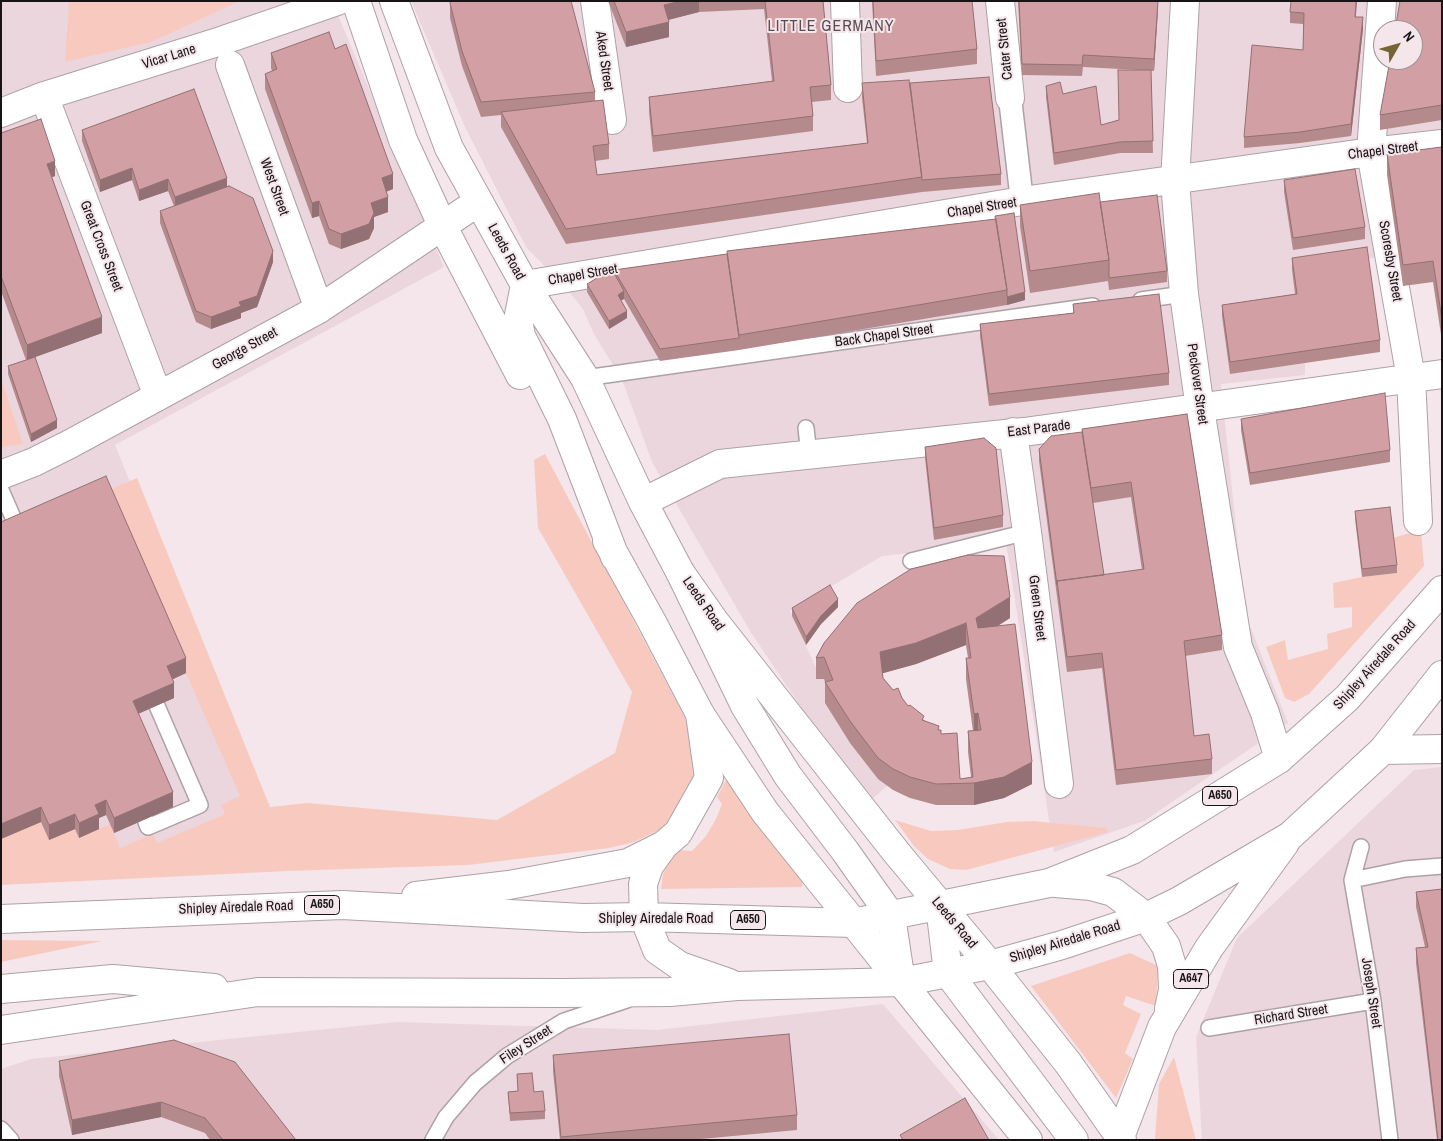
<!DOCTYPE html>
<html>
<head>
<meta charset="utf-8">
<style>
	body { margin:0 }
	#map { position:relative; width:1443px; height:1141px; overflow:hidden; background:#f4e6eb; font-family:"Archivo Narrow",sans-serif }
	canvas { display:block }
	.frame { position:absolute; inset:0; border:2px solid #181415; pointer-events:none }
	.north { position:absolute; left:1373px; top:20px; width:50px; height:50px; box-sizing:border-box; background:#f4e6eb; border:1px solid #9c9295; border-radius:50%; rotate:52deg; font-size:14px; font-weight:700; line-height:20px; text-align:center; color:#181415 }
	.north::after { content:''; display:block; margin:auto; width:18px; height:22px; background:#746533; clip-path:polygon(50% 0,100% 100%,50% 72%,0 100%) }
</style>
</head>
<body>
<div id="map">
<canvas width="1443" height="1141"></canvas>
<div class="frame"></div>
<div class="north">N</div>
</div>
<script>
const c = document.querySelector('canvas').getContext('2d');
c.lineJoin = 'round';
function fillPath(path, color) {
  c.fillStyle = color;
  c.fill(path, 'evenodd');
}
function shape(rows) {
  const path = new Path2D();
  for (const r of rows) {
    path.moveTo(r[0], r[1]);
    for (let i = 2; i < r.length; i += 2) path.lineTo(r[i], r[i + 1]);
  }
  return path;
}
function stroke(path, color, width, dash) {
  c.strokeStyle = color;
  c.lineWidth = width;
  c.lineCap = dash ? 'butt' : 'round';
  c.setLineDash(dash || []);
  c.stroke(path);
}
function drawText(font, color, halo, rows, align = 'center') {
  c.font = font + ' "Archivo Narrow",sans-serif';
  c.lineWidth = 4;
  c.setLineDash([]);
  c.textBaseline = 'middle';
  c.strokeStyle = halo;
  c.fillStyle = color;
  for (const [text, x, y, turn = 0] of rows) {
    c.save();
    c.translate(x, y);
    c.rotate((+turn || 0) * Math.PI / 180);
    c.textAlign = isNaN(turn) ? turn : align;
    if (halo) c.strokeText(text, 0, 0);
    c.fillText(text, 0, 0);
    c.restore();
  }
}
fillPath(shape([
	[1,1,332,1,444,267,115,445,284,862,1,885],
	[411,1,1442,1,1442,159,1387,164,1393,255,1292,270,1305,363,1305,375,1221,384,1245,613,1288,723,1144,821,1054,852,1006,542,882,556,790,611,818,672,880,674,922,741,887,786,871,800,808,718,750,631,652,462,623,382,593,332,583,309,567,289,526,247,465,127],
	[1383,30,1413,30,1413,60,1383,60],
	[1442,767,1442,1140,1202,1140,1196,1037,1237,938,1414,770],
	[883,1004,999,1140,1,1140,1,1069,31,1059,397,1022,657,1030]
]), '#ecd6de');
fillPath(shape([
	[69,1,240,1,151,42,65,62],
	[1,379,23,444,1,447],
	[545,454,684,716,694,741,697,762,691,785,678,810,663,828,634,842,609,848,468,865,288,871,1,885,1,839,41,822,49,840,75,829,79,838,110,824,120,848,153,834,157,843,225,814,221,805,240,796,106,491,137,478,270,807,307,803,497,820,615,753,632,692,538,528,534,460],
	[1421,530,1424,566,1309,694,1294,702,1285,698,1266,647,1285,640,1288,660,1328,649,1327,634,1352,627,1352,607,1334,608,1333,583,1362,577,1397,573,1393,538],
	[727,778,768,837,803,882,802,887,661,889,663,874,669,862,678,850,692,851,706,836,716,819,722,804,717,797],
	[895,820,931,831,958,830,1007,822,1032,821,1107,828,1108,832,966,870,950,869,928,859,914,846],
	[1,940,102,941,1,962],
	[1130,953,1158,966,1156,1006,1126,996,1123,1005,1141,1014,1125,1053,1133,1059,1116,1098,1031,986],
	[1174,1057,1196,1140,1155,1140,1155,1138,1159,1084]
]), '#f8cabf');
const service = shape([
	[1141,300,1184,294],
	[585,378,1093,306],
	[806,428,809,455],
	[1,490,18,529],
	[911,561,1027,532],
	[145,819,148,827,200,805,157,706],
	[1361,847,1352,880,1373,1001,1390,1140],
	[1352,880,1405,869,1442,866],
	[1209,1028,1373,1001],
	[1,1129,11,1140],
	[433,1140,446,1117,475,1083,507,1056,564,1021,627,1000]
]);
const pedestrian = shape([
	[1010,98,1022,201]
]);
const minor = shape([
	[356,1,403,140,442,225,520,375],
	[394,1,449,148,525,285,585,378,643,502,680,572,715,622,896,852,990,965],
	[595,1,612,120],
	[845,1,848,88],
	[1000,1,1010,98],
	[1185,1,1175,181,1184,294,1200,409,1238,647,1265,713,1279,759],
	[1382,1,1371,152,1411,378,1418,521],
	[230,65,319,309],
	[44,96,158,396],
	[1,113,44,96,221,41,337,1],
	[1013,432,1027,532,1059,784],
	[1,475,34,462,70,444,319,309,478,202],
	[643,502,720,464,1024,432,1442,374],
	[607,541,652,622,700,714,765,812,901,982],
	[615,557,562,419,521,336,518,320,525,285,1022,201,1371,152,1442,144],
	[1383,750,1442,749]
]);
const primary = shape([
	[680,572,745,706,788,776,845,851,891,916,901,982],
	[664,845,649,866,643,884,644,917,657,950,680,966,729,983],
	[1056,883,1091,886,1113,892,1146,917,1166,946,1172,966,1173,990,1169,1009],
	[416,896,509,885,628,863,664,845,678,833,709,778,700,714],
	[940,906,948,973,1074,1140],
	[1,919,342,905,583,918,644,917,853,923,1049,883,1132,850,1279,759,1347,698,1442,590],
	[990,965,1068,1063,1122,1140],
	[901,982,1028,1140],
	[1,989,113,979,214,988],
	[1,1030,258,992,561,993,670,992,737,986,901,982,990,965,1062,945,1146,917,1179,901,1290,836,1383,750,1442,675],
	[1120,1137,1162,1027,1209,948,1285,843]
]);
stroke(service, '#aea1a6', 18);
stroke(pedestrian, '#aea1a6', 25);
stroke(minor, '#aea1a6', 30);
stroke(primary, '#aea1a6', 30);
stroke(service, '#fff', 15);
stroke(pedestrian, '#fff', 22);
stroke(minor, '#fff', 28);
stroke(primary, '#fff', 28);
fillPath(shape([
	[608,1,823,1,831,85,831,100,812,102,813,116,813,131,653,152,649,112,649,97,772,81,764,9,699,12,668,20,669,37,626,47],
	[872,1,972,1,977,49,977,64,876,76],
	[1018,1,1158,1,1154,71,1151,71,1153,153,1120,153,1054,165,1046,97,1046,86,1063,94,1101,125,1119,120,1139,70,1083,67,1082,76,1022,75],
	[1442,1,1442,120,1380,130,1380,115],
	[450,3,595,92,595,101,609,144,609,159,595,161,597,175,867,143,862,98,862,83,910,83,1001,174,1001,185,922,192,566,244,501,127,501,115,481,117,462,66,450,18],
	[1290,12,1356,17,1363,29,1351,136,1300,143,1244,148,1244,137,1303,50,1303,24,1290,23],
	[335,49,393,189,386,192,388,212,374,217,374,228,369,239,341,249,329,244,319,216,312,218,265,89,265,74,272,71,271,68,271,53],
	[82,130,227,187,273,262,257,307,241,313,241,318,211,329,196,322,160,223,160,211,174,206,168,191,139,201,132,180,100,192,82,141],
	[1,133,55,176,52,177,102,333,35,357,57,428,31,442,8,374,8,366,26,360,1,291],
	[1442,147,1442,341,1433,282,1403,286,1387,175,1387,154],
	[1284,180,1365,227,1365,239,1293,250,1284,192],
	[1100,202,1167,271,1167,282,1109,290,1108,281,1030,293,1020,226,1020,205],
	[995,219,1025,300,1007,305,739,350,660,361,624,299,621,300,627,318,609,329,587,292,587,284,614,273,614,270,727,254,727,251],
	[1292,258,1380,340,1380,352,1230,374,1222,316,1222,305,1295,294,1292,270],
	[1073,304,1169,373,1169,385,989,406,980,336,980,324,1073,313],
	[1187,414,1222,635,1222,650,1185,656,1194,736,1212,759,1212,774,1116,785,1102,668,1067,672,1039,461,1039,449,1082,432,1082,429],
	[1131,497,1142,570,1104,575,1093,503],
	[1241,419,1390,450,1390,462,1250,485,1241,430],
	[925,447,1003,515,1003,527,934,540,925,458],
	[1355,511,1397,565,1397,573,1362,577,1355,519],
	[1,522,186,673,173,679,174,698,138,714,173,807,114,833,106,815,99,818,99,829,79,838,75,829,49,840,41,822,1,839],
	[838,607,821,624,806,645,792,616,792,608],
	[1010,618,998,626,1032,784,1004,798,974,805,936,805,910,798,893,790,878,779,850,743,825,703,825,682,824,679,816,679,816,658,824,643],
	[966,645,968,658,966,658,966,679,973,731,968,731,968,752,971,777,960,779,941,734,939,730,924,720,908,706,902,698,893,690,883,678,883,673,916,664],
	[1442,889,1442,1140,1437,1140,1416,963,1416,948,1425,947,1416,907,1416,892],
	[553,1055,797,1115,797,1130,691,1140,560,1140,553,1071],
	[59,1061,296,1140,210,1140,205,1133,161,1117,72,1135,59,1076],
	[517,1074,534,1092,545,1111,545,1119,510,1121,508,1092,518,1091]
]), '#b58a8d');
fillPath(shape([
	[681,1,699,1,699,12,664,21,664,5],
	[1158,1,1158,11,1154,71,1154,59],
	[1356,1,1357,1,1355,29,1355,17],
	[1363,17,1363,29,1351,136,1351,124],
	[669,22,669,37,626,47,626,32],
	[55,161,55,176,47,179,47,164],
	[132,168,132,180,100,192,100,180],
	[393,174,393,189,382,193,382,178],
	[227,178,227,190,175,209,175,197],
	[168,179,168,191,139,201,139,190],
	[388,197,388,212,374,217,374,228,369,239,341,249,341,234,371,203],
	[319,201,319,216,312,218,312,203],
	[273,251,273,262,257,307,241,313,241,318,211,329,211,317,239,302],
	[624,291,624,299,618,302,618,295],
	[1025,292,1025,300,1007,305,1007,297],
	[627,311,627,318,609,329,609,321],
	[102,317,102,333,27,360,27,345],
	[57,420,57,428,31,442,31,434],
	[1010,597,1010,618,976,639,976,618],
	[838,599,838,607,821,624,806,645,806,637,821,616],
	[966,623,966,645,916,664,880,674,880,652],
	[186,658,186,673,167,682,167,666],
	[174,683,174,698,133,716,133,701],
	[978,713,978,734,974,736,974,714],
	[1032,762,1032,784,1004,798,974,805,974,783],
	[173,792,173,807,114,833,114,818],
	[106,800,106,815,99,818,99,829,79,838,79,823,95,805],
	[41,807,41,822,1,839,1,824],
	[75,814,75,829,49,840,49,825],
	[161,1102,161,1117,72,1135,72,1120]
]), '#937073');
const building = shape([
	[450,1,571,1,595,92,481,102,462,51,450,3,450,1],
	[614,1,681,1,664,5,669,22,626,32,614,1],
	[765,1,823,1,831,85,810,87,813,116,653,136,649,97,774,81,765,1],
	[873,1,972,1,977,49,876,61,873,1],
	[1019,1,1158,1,1154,59,1083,55,1082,65,1022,64,1019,1],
	[1291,1,1356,1,1355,17,1363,17,1351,124,1300,132,1244,137,1252,45,1303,50,1304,13,1290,12,1291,1],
	[1400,1,1442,1,1442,105,1380,115,1390,60,1413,60,1413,30,1395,30,1400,1],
	[329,32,335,49,346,44,393,174,382,178,388,197,371,203,374,213,369,224,341,234,329,229,319,201,312,203,265,74,277,69,271,53,329,32],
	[1118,70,1151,70,1153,141,1120,142,1054,153,1046,86,1060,82,1063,94,1096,86,1101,125,1119,120,1118,70],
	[989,77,1001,174,922,180,910,83,989,77],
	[909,80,922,177,566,229,501,112,603,100,609,144,593,146,597,175,868,143,862,83,909,80],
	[194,89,227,178,175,197,168,179,139,190,132,168,100,180,82,130,194,89],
	[41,119,55,161,47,164,102,317,27,345,1,276,1,133,41,119],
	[1442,147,1442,320,1433,261,1403,265,1387,154,1442,147],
	[1355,169,1365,227,1293,238,1284,180,1355,169],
	[229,186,253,198,273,251,257,296,239,302,241,306,211,317,196,311,160,211,229,186],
	[1099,193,1109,260,1030,271,1020,205,1099,193],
	[1157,195,1167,271,1109,278,1109,260,1100,202,1157,195],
	[1014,213,1025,292,1007,297,1007,290,995,216,1014,213],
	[996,219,1007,290,739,335,727,251,996,219],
	[1367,247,1380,340,1230,362,1222,305,1297,294,1292,258,1367,247],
	[727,254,739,338,660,349,614,270,727,254],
	[607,272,614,273,624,291,618,295,627,311,609,321,587,284,607,272],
	[1159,294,1169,373,989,394,980,324,1074,313,1073,304,1159,294],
	[35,357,57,420,31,434,8,366,35,357],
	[1385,393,1390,450,1250,473,1241,419,1385,393],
	[1187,414,1222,635,1184,641,1194,736,1209,734,1212,759,1116,770,1102,653,1067,657,1057,581,1144,569,1131,482,1091,488,1082,429,1187,414],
	[1082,432,1104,575,1057,581,1057,585,1039,449,1051,436,1082,432],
	[984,438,996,448,1003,515,934,528,925,447,984,438],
	[106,476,186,658,167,666,174,683,133,701,173,792,114,818,106,800,95,805,99,814,79,823,75,814,49,825,41,807,1,824,1,522,106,476],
	[1390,507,1397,565,1362,569,1355,511,1390,507],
	[968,555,1004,556,1010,597,976,618,978,628,1015,624,1032,762,1004,777,974,783,936,784,910,777,893,769,878,758,850,721,825,682,833,680,824,657,816,658,824,643,857,603,911,569,968,555],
	[966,623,971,658,966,658,974,714,978,713,981,730,968,731,973,777,960,779,957,733,941,734,941,730,938,730,939,726,922,720,924,716,910,705,908,706,902,698,898,688,893,690,883,678,880,652,916,643,966,623],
	[830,585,838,599,821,616,806,637,792,608,830,585],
	[1442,889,1442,1140,1438,1140,1416,948,1428,947,1416,892,1442,889],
	[789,1034,797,1115,561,1137,553,1055,789,1034],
	[174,1040,235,1062,296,1140,223,1140,205,1118,161,1102,72,1120,59,1061,174,1040],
	[532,1073,534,1092,543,1091,545,1111,510,1113,508,1092,518,1091,517,1074,532,1073],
	[965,1098,989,1140,903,1140,900,1135,965,1098]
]);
fillPath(building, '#d2a0a4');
stroke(building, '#937073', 1);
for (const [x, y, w] of [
	[1220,796,35],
	[322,905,35],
	[748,920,35],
	[1191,979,35]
]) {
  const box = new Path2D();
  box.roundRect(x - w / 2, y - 9.5, w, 19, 4);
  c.fillStyle = '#f4e6eb';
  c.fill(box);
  stroke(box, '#181415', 1);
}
drawText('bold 12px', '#181415', null, [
	["A650",1220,796],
	["A650",322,905],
	["A650",748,920],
	["A647",1191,979]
]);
drawText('14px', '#181415', '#f4e6eb', [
	["Cater Street",1005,49,-96],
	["Vicar Lane",169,57,-17],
	["Aked Street",604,61,82],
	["Chapel Street",1383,151,-7],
	["West Street",274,187,70],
	["Chapel Street",982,208,-9],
	["Great Cross Street",101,246,69],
	["Leeds Road",506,252,61],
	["Scoresby Street",1390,261,80],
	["Chapel Street",583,275,-10],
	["Back Chapel Street",884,336,-8],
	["George Street",245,349,-29],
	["Peckover Street",1197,384,82],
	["East Parade",1039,429,-7],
	["Leeds Road",703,604,55],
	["Green Street",1037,608,83],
	["Shipley Airedale Road",1375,665,-48],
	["Shipley Airedale Road",236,908,-2],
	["Shipley Airedale Road",656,919],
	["Leeds Road",954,923,50],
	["Shipley Airedale Road",1065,942,-17],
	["Joseph Street",1371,993,81],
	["Richard Street",1291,1015,-9],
	["Filey Street",526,1045,-33]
]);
c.letterSpacing = '1px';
drawText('16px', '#584c50', '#f4e6eb', [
	["LITTLE GERMANY",831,27]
]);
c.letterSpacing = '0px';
</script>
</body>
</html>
